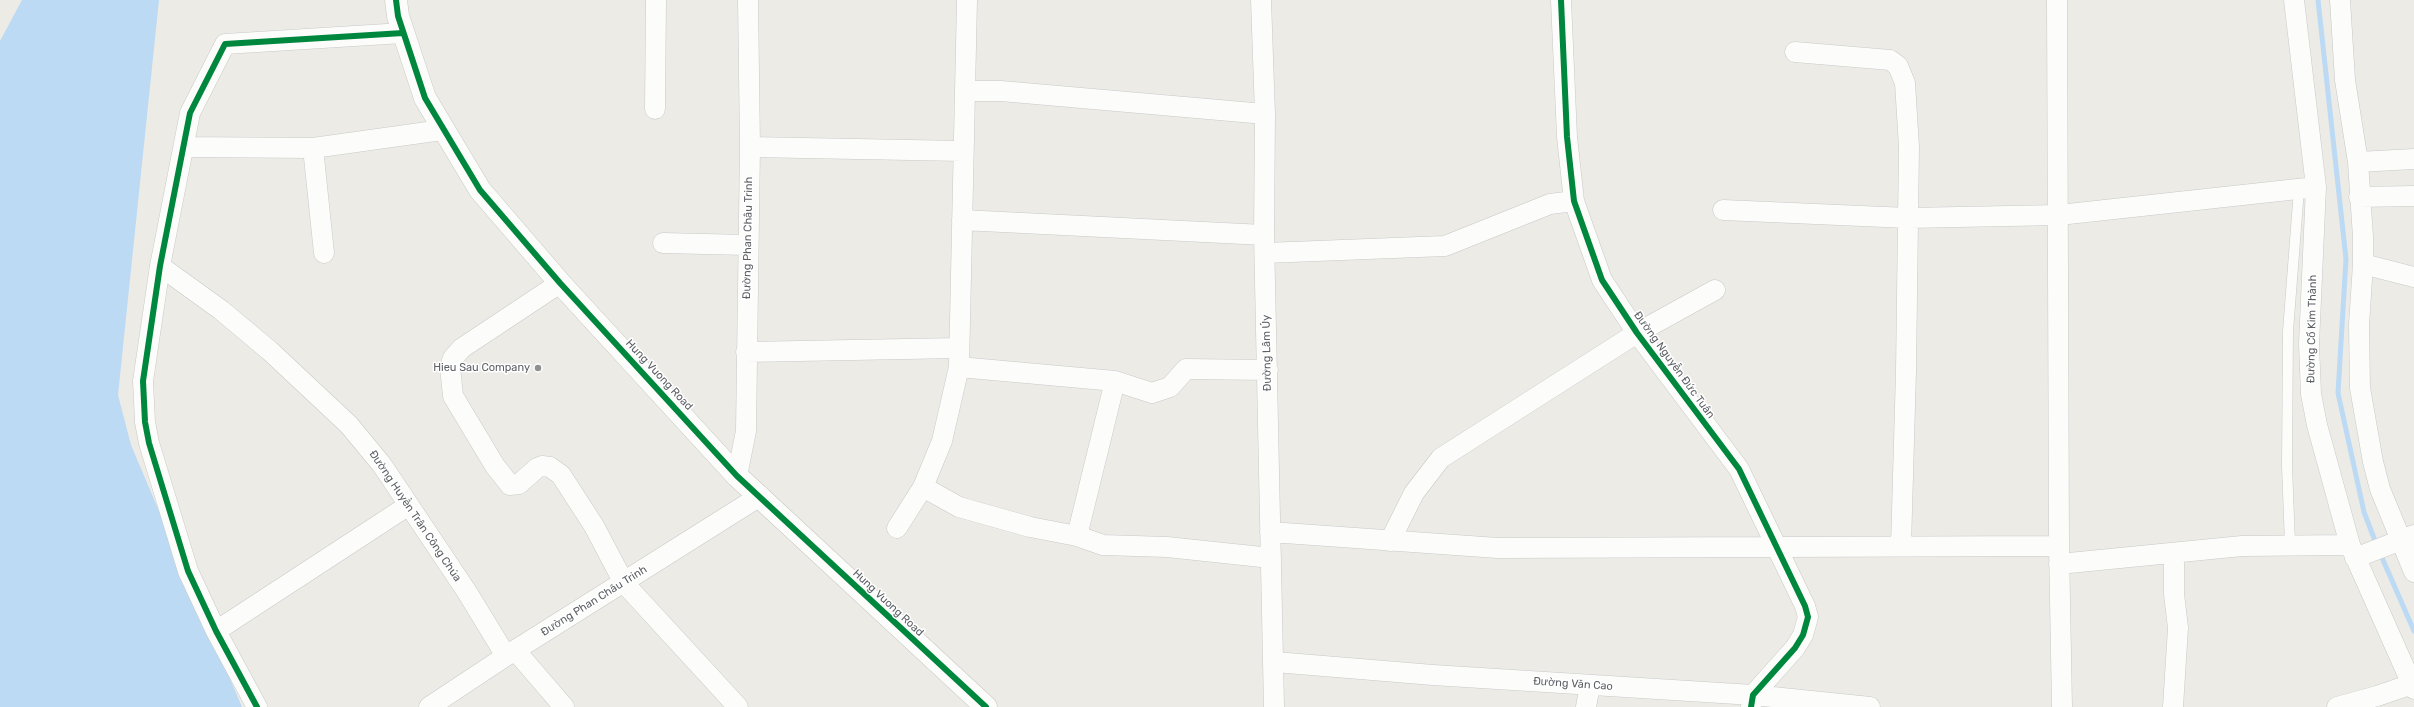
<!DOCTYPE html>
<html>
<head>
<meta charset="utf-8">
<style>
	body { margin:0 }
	canvas { display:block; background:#ecebe6 }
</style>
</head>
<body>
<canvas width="2414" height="707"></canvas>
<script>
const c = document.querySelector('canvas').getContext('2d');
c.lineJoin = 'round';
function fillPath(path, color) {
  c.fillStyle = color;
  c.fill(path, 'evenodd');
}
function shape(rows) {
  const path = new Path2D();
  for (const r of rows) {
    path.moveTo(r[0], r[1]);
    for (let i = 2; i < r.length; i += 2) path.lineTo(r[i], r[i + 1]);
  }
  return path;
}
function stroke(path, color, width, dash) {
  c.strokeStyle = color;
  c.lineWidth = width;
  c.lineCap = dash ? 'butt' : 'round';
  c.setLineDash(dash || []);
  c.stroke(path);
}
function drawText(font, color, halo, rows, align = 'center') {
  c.font = font + ' Rubik,sans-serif';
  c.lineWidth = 3;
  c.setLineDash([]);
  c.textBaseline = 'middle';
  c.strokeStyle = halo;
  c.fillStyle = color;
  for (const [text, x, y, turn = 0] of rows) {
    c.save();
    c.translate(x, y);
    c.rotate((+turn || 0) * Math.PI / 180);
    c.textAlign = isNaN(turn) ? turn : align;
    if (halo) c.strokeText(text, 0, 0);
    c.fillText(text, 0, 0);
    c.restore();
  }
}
fillPath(shape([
	[22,0,159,0,118,395,131,445,242,707,0,707,0,41]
]), '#bcdaf4');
stroke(shape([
	[2318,0,2346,259,2338,393,2364,512,2377,546],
	[2380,553,2414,631]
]), '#bcdaf4', 5);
const lane = shape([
	[2290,544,2287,466,2288,331,2299,189]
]);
const street = shape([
	[1261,0,1265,114,1264,235,1274,707],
	[1561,0,1567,137,1574,201,1602,280,1637,333,1739,469,1805,606,1808,617,1803,635,1795,648,1753,695,1751,707],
	[2057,0,2059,546,2062,707],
	[2294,0,2316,187,2309,344,2311,394,2317,425,2350,545,2414,689],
	[2340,0,2345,80,2358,162,2363,237,2363,264,2359,325,2360,388,2373,462,2380,489,2414,572],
	[1795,52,1890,60,1898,66,1905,83,1909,147,1906,371,1901,546],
	[967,91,1001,91,1265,114],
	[655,109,656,0],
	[185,147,313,148,442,130],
	[750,147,963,151],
	[313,148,324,253],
	[2358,162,2414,159],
	[2359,197,2414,196],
	[1723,210,1908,218,2059,215,2316,187],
	[962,220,1264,235],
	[663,243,747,245],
	[1265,253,1445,246,1550,204,1574,201],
	[2363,264,2414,277],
	[160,266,221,310,270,351,349,425,382,465,467,592,506,656],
	[560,283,462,348,453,358,450,367,453,396,495,466,510,485,519,484,537,468,542,466,550,467,561,475,594,526,624,583,738,707],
	[746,352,959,348],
	[959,367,1115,381,1152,393,1170,387,1186,369,1268,370],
	[737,476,746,431,750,147,748,0],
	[923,487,959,507,1030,527,1077,536,1103,545,1167,547,1271,558],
	[897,528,923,487,942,441,959,367,967,0],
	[1270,532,1498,548,2059,546],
	[1077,536,1115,381],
	[1390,541,1414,493,1441,458,1637,333,1715,290],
	[2355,558,2414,535],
	[2059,564,2242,546,2350,545],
	[216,631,409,505],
	[515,650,564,707],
	[1275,662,1433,675,1753,695,1870,707],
	[257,707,216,631,188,571,149,443,145,422,143,381,160,266,190,113,225,44,403,33],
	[429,707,506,656,760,496],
	[1586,707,1590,685],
	[2173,707,2178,628,2174,594,2174,554],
	[2337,707,2377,696,2412,684]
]);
const secondary = shape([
	[396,0,398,16,425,98,480,190,560,283,737,476,986,707]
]);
stroke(lane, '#c8c9c8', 11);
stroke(street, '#c8c9c8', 21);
stroke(secondary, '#c7c8c6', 23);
stroke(lane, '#fcfcfb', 10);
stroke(street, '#fcfcfb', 20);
stroke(secondary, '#fcfcfb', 22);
stroke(shape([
	[396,0,398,16,425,98,480,190,560,283,737,476,986,707],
	[1561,0,1567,137,1574,201,1602,280,1637,333,1739,469,1805,606,1808,617,1803,635,1795,648,1753,695,1751,707],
	[257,707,216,631,188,571,149,443,145,422,143,381,160,266,190,113,225,44,403,33]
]), '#00873e', 6);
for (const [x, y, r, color] of [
	[538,368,4,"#8e9092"]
]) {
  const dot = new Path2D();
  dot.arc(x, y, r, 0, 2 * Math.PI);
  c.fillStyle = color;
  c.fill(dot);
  stroke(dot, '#fff', 1.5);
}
drawText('11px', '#5c5f64', '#fff', [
	["Đường Phan Châu Trinh",748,238,-89],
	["Đường Cổ Kim Thành",2312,329,-89],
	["Đường Lâm Úy",1267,353,-91],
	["Đường Nguyễn Đức Tuân",1674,365,54],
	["Hung Vuong Road",659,375,47],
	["Đường Huyền Trân Công Chúa",415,516,56],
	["Đường Phan Châu Trinh",594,601,-32],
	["Hung Vuong Road",888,603,43],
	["Đường Văn Cao",1573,684,4]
]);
drawText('11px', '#5c5f64', '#fff', [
	["Hieu Sau Company",530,368]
], 'right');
</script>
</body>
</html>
